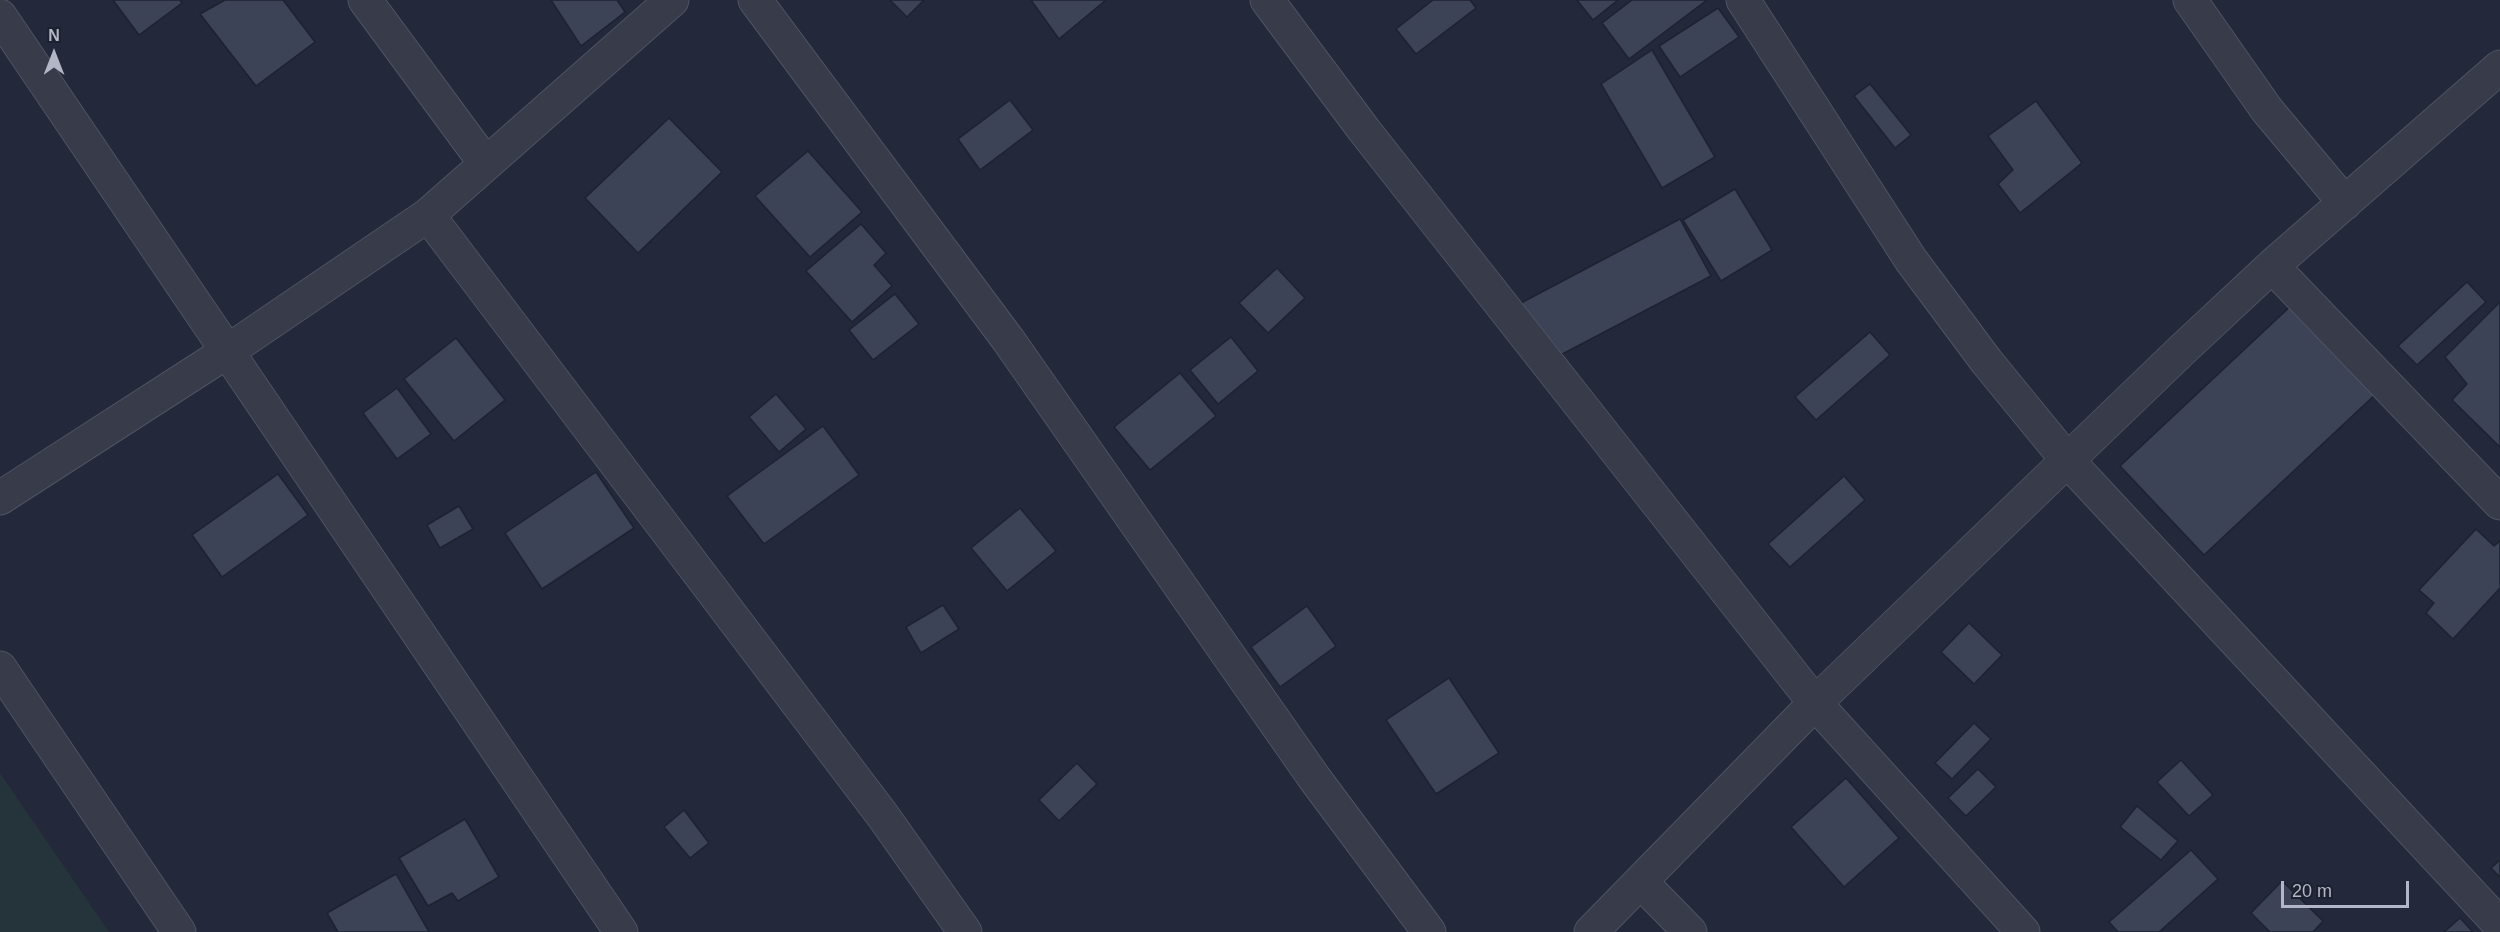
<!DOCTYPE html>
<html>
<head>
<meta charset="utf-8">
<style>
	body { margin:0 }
	#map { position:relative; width:2500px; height:932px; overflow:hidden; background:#23283a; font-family:Arial,sans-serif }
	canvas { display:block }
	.north { position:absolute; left:24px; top:24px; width:60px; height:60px; -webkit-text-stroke:4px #1c202f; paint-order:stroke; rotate:0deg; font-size:16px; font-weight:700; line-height:24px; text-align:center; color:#b2b6c6 }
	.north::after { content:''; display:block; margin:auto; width:21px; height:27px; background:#b2b6c6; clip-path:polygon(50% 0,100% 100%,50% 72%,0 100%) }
	.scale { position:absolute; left:2281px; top:881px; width:128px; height:27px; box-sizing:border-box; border:3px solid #b2b6c6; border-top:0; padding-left:8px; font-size:18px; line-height:21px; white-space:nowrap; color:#b2b6c6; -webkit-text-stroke:4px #1c202f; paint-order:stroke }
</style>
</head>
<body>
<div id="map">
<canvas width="2500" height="932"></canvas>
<div class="north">N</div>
<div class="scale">20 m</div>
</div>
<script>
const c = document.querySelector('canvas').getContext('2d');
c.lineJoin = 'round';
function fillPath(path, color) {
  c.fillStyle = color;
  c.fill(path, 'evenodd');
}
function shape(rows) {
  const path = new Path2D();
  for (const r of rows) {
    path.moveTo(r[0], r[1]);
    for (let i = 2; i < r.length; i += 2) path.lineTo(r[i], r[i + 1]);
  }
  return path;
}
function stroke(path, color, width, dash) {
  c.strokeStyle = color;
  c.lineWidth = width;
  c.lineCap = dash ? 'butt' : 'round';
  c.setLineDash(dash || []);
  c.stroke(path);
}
fillPath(shape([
	[0,773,109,932,0,932]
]), '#25343b');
const building = shape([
	[113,0,180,0,182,3,139,35,113,0],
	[225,0,283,0,315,42,256,86,200,14,225,0],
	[551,0,617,0,625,12,581,46,551,0],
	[890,0,924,0,907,17,890,0],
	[1031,0,1106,0,1059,39,1031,0],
	[1433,0,1470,0,1476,8,1416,54,1396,29,1433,0],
	[1577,0,1618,0,1593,20,1577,0],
	[1632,0,1707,0,1629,59,1602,23,1632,0],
	[1718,8,1739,37,1680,77,1659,46,1718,8],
	[1652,50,1715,157,1662,188,1601,84,1652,50],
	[1870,84,1911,135,1895,148,1854,96,1870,84],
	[1010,100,1033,130,980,170,958,139,1010,100],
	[2036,101,2082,163,2020,213,1998,184,2013,170,1988,136,2036,101],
	[669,118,722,172,638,253,585,198,669,118],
	[808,151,862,212,810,257,755,196,808,151],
	[1735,189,1772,250,1721,281,1683,220,1735,189],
	[1680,219,1711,276,1551,360,1521,303,1680,219],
	[861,224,886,253,874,265,892,286,852,322,806,271,861,224],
	[1277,268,1305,298,1268,333,1239,303,1277,268],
	[2467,282,2486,302,2417,365,2398,346,2467,282],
	[895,294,919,324,873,360,849,330,895,294],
	[2295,302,2379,391,2204,555,2120,466,2295,302],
	[2500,302,2500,447,2452,400,2467,384,2445,357,2500,302],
	[1870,332,1890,355,1816,420,1795,397,1870,332],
	[1231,337,1258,371,1218,404,1190,370,1231,337],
	[456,338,505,400,454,441,404,379,456,338],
	[1180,373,1216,416,1150,470,1114,427,1180,373],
	[397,388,431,434,397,459,363,413,397,388],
	[776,394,806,429,779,452,749,417,776,394],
	[823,426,859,475,764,544,727,496,823,426],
	[596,472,634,528,542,589,505,533,596,472],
	[278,474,308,515,222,577,192,535,278,474],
	[1844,476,1865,500,1790,567,1768,544,1844,476],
	[459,506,473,529,440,548,427,525,459,506],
	[1020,508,1056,551,1007,591,971,548,1020,508],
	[2476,529,2494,546,2500,541,2500,588,2453,639,2426,613,2434,603,2419,590,2476,529],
	[943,605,959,629,921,653,906,627,943,605],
	[1307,606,1336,646,1280,687,1251,647,1307,606],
	[1969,623,2002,655,1974,684,1941,652,1969,623],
	[1449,678,1499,753,1436,794,1386,720,1449,678],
	[1974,723,1991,739,1952,779,1935,763,1974,723],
	[2181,760,2213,795,2189,816,2157,782,2181,760],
	[1077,763,1097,784,1059,821,1039,800,1077,763],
	[1978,769,1996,787,1966,816,1948,798,1978,769],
	[1846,778,1899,838,1844,887,1791,827,1846,778],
	[2137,806,2178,841,2161,860,2120,827,2137,806],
	[684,810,709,843,690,858,664,827,684,810],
	[465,819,499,877,458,901,452,893,428,906,399,858,465,819],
	[2191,850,2218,879,2159,932,2118,932,2109,922,2191,850],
	[2500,860,2500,877,2491,868,2500,860],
	[396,874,429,932,338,932,327,913,396,874],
	[2282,881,2323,921,2313,932,2270,932,2251,913,2282,881],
	[2460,918,2473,932,2444,932,2460,918]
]);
fillPath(building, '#3d4357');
stroke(building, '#1e2231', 1.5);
const minor = shape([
	[365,0,486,164],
	[755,0,1009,341,1315,779,1429,932],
	[1267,0,1364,130,1815,703,2023,932],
	[1743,0,1911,260,1987,362,2068,461,2500,925],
	[2190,0,2267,110,2345,203],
	[0,16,621,932],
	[428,215,883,816,965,932],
	[2272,266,2500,503],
	[0,498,228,351,428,215,672,0],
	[1641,882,1690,932],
	[1591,932,1815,703,2183,349,2272,266,2500,67]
]);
const tertiary = shape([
	[0,668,179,932]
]);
stroke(minor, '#4f5362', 35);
stroke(tertiary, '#4f5362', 35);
stroke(minor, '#373b4a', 33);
stroke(tertiary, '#373b4a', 33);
</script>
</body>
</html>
